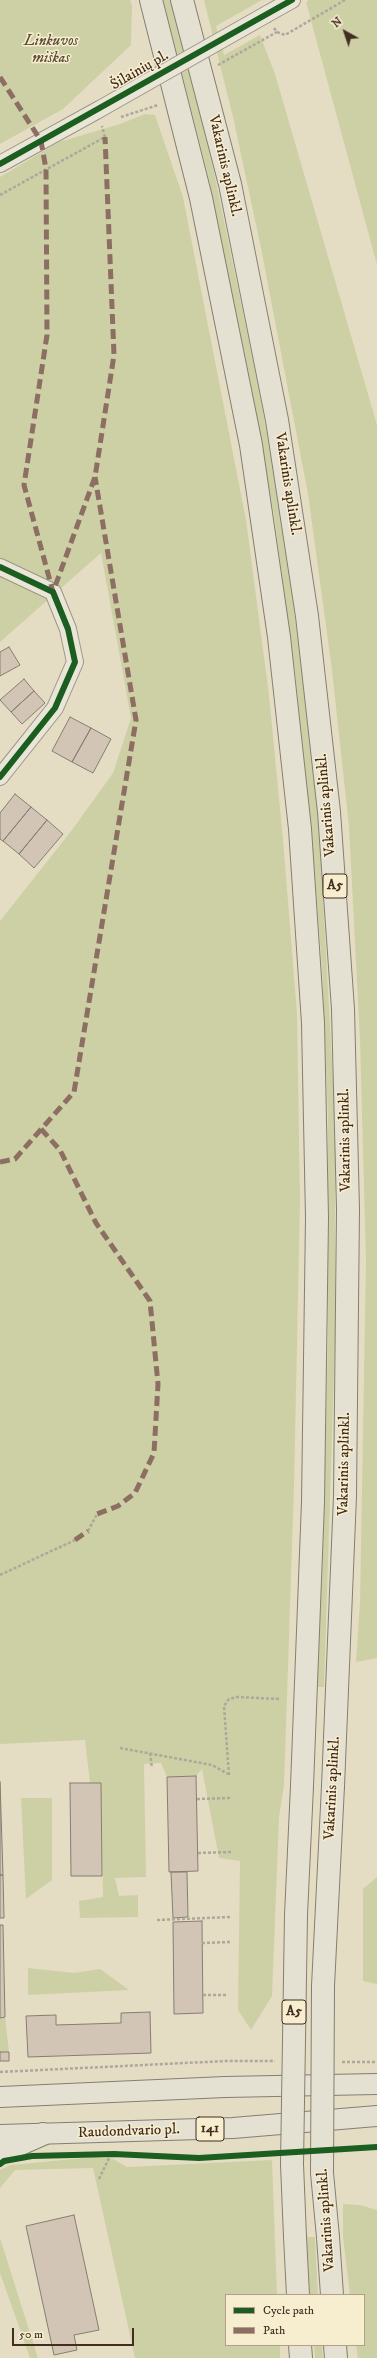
<!DOCTYPE html>
<html>
<head>
<meta charset="utf-8">
<style>
	body { margin:0 }
	#map { position:relative; width:377px; height:2358px; overflow:hidden; background:#e4ddc3; font-family:"IM FELL DW Pica",serif }
	canvas { display:block }
	.legend { position:absolute; left:225px; top:2294px; width:140px; height:52px; box-sizing:border-box; background:#f7eecf; border:1px solid #afa189; margin:0; padding:5px 7px; list-style:none; font-size:12px; color:#432d21 }
	.legend li { display:flex; align-items:center; gap:8px; height:20px }
	.legend b { width:20px; border:1px solid #afa189 }
	.north { position:absolute; left:325px; top:12px; width:40px; height:40px; -webkit-text-stroke:3px #f7eecf; paint-order:stroke; rotate:320deg; font-size:11px; font-weight:700; line-height:16px; text-align:center; color:#432d21 }
	.north::after { content:''; display:block; margin:auto; width:14px; height:18px; background:#432d21; clip-path:polygon(50% 0,100% 100%,50% 72%,0 100%) }
	.scale { position:absolute; left:12px; top:2328px; width:122px; height:18px; box-sizing:border-box; border:2px solid #432d21; border-top:0; padding-left:5px; font-size:12px; line-height:14px; white-space:nowrap; color:#432d21; -webkit-text-stroke:3px #f7eecf; paint-order:stroke }
</style>
</head>
<body>
<div id="map">
<canvas width="377" height="2358"></canvas>
<ul class="legend">
<li><b style="height:5px;background:#1b5e20"></b>Cycle path</li>
<li><b style="height:5px;background:#8d6e63"></b>Path</li>
</ul>
<div class="north">N</div>
<div class="scale">50 m</div>
</div>
<script>
const c = document.querySelector('canvas').getContext('2d');
c.lineJoin = 'round';
function fillPath(path, color) {
  c.fillStyle = color;
  c.fill(path, 'evenodd');
}
function shape(rows) {
  const path = new Path2D();
  for (const r of rows) {
    path.moveTo(r[0], r[1]);
    for (let i = 2; i < r.length; i += 2) path.lineTo(r[i], r[i + 1]);
  }
  return path;
}
function stroke(path, color, width, dash) {
  c.strokeStyle = color;
  c.lineWidth = width;
  c.lineCap = dash ? 'butt' : 'round';
  c.setLineDash(dash || []);
  c.stroke(path);
}
function drawText(font, color, halo, rows, align = 'center') {
  c.font = font + ' "IM FELL DW Pica",serif';
  c.lineWidth = 3;
  c.setLineDash([]);
  c.textBaseline = 'middle';
  c.strokeStyle = halo;
  c.fillStyle = color;
  for (const [text, x, y, turn = 0] of rows) {
    c.save();
    c.translate(x, y);
    c.rotate((+turn || 0) * Math.PI / 180);
    c.textAlign = isNaN(turn) ? turn : align;
    if (halo) c.strokeText(text, 0, 0);
    c.fillText(text, 0, 0);
    c.restore();
  }
}
fillPath(shape([
	[0,0,130,0,132,5,131,45,63,109,0,144],
	[163,0,170,0,194,91,214,172,258,385,282,516,302,672,319,827,335,1116,335,1340,324,1687,315,1687,323,1545,328,1340,328,1117,322,966,311,827,295,672,274,515,252,390,208,175],
	[204,0,262,0,216,26,224,55,260,35,275,74,377,425,377,1658,356,1662,360,1603,366,1261,360,1040,349,827,332,670,308,494,261,248,233,117],
	[309,0,377,0,377,265,306,2],
	[145,114,155,115,183,197,246,520,269,695,283,840,297,1013,300,1200,294,1487,284,1786,279,1817,272,1996,251,2030,238,2010,240,1861,219,1858,202,1769,196,1776,167,1777,161,1763,144,1764,146,1877,115,1878,119,1896,138,1895,138,1917,80,1918,79,1901,103,1897,101,1783,90,1783,85,1740,0,1744,0,921,72,830,113,773,131,718,101,553,0,642,0,177,59,142,120,124],
	[21,1798,52,1798,52,1880,26,1899],
	[377,1877,377,1984,363,1981,363,1889],
	[28,1968,74,1973,100,1969,129,1990,28,1995],
	[5,2017,9,2052,0,2052,0,2018],
	[95,2157,113,2159,127,2167,272,2160,277,2295,226,2295,226,2345,280,2345,280,2358,135,2358,93,2168,15,2170,0,2188,0,2170,11,2165],
	[343,2204,360,2205,377,2210,377,2358,358,2358,356,2345,364,2345,364,2295,350,2295,343,2237],
	[304,2237,315,2237,318,2295,310,2295],
	[0,2238,38,2358,30,2358,0,2273],
	[314,2345,322,2345,323,2358,315,2358]
]), '#cdd0a5');
const building = shape([
	[9,647,20,665,0,676,0,652,9,647],
	[24,679,34,691,11,712,0,700,24,679],
	[34,691,45,703,22,724,11,712,34,691],
	[70,717,91,728,72,762,52,751,70,717],
	[91,728,111,739,93,773,72,762,91,728],
	[15,794,31,807,3,841,0,839,0,813,15,794],
	[31,807,47,820,19,854,3,841,31,807],
	[47,820,63,834,34,868,19,854,47,820],
	[196,1776,198,1871,169,1872,167,1777,196,1776],
	[0,1782,3,1875,0,1875,0,1782],
	[70,1783,101,1783,102,1876,71,1876,70,1783],
	[171,1872,187,1872,188,1917,173,1918,171,1872],
	[0,1875,3,1875,4,1918,0,1918,0,1875],
	[202,1921,203,2013,174,2014,173,1922,202,1921],
	[0,1925,3,1925,5,2017,0,2018,0,1925],
	[150,2012,151,2053,28,2057,26,2016,56,2015,56,2025,121,2023,121,2013,150,2012],
	[0,2052,9,2052,9,2061,0,2061,0,2052],
	[74,2215,99,2330,74,2335,77,2350,54,2355,26,2226,74,2215]
]);
fillPath(building, '#d3c5b5');
stroke(building, '#857e70', 1);
const minor = shape([
	[267,14,292,0],
	[0,164,98,110],
	[0,567,53,592,68,629,75,662,55,708,0,777]
]);
const major = shape([
	[0,2097,225,2087,377,2084],
	[0,2135,233,2128,377,2116]
]);
const highway = shape([
	[151,0,201,198,251,445,279,637,300,829,313,1023,317,1218,313,1502,302,1786],
	[182,0,230,184,277,420,307,616,329,812,343,1009,348,1209,345,1496,333,1786],
	[0,2153,43,2134],
	[295,2237,298,2295],
	[328,2237,332,2295],
	[300,2345,301,2358],
	[335,2345,336,2358]
]);
stroke(minor, '#9c9685', 18);
stroke(major, '#857e70', 22);
stroke(highway, '#857e70', 24);
stroke(shape([
	[274,28,277,32,285,35,345,0],
	[218,65,277,32],
	[121,117,158,105],
	[0,195,105,137,102,126],
	[88,1531,97,1514],
	[0,1575,75,1540],
	[120,1748,212,1765,228,1774],
	[150,1753,152,1768],
	[229,1775,224,1706,229,1699,237,1697,279,1699],
	[197,1799,230,1798],
	[198,1853,232,1852],
	[157,1920,230,1917],
	[202,1943,230,1942],
	[203,1995,228,1995],
	[342,2062,377,2062],
	[0,2072,226,2061,275,2061],
	[340,2151,377,2147],
	[44,2156,114,2154,199,2158,275,2154],
	[99,2179,111,2154]
]), '#ada79c', 2.5, [3, 2]);
stroke(minor, '#e9e6d8', 16);
stroke(major, '#e5e1d2', 20);
stroke(highway, '#e5e1d2', 22);
const minorBridge = shape([
	[98,110,267,14]
]);
const highwayBridge = shape([
	[295,2237,292,2164,296,1915,302,1786],
	[328,2237,322,2173,323,1986,333,1786]
]);
stroke(minorBridge, '#9c9685', 18, []);
stroke(highwayBridge, '#857e70', 24, []);
stroke(minorBridge, '#e9e6d8', 16);
stroke(highwayBridge, '#e5e1d2', 22);
stroke(shape([
	[0,77,41,141,46,169,47,335,24,485,53,592,95,477,114,355,105,137],
	[41,1129,60,1150,96,1223,150,1301,158,1384,154,1453,135,1493,118,1506,97,1514],
	[0,1162,15,1159,74,1092,136,720,95,477],
	[75,1540,88,1531]
]), '#8d6e63', 5, [10, 5]);
stroke(shape([
	[0,164,292,0],
	[0,567,53,592,68,629,75,662,55,708,0,777],
	[0,2164,4,2161,32,2156,114,2154,199,2158,377,2147]
]), '#1b5e20', 6);
for (const [x, y, w] of [
	[335,886,24],
	[294,2012,24],
	[210,2129,28]
]) {
  const box = new Path2D();
  box.roundRect(x - w / 2, y - 12, w, 24, 3);
  c.fillStyle = '#f7eecf';
  c.fill(box);
  stroke(box, '#432d21', 1);
}
drawText('bold 14px', '#432d21', null, [
	["A5",335,886],
	["A5",294,2012],
	["141",210,2129]
]);
drawText('italic 15px', '#5b4b37', '#f7eecf', [
	["Linkuvos",51,42],
	["miškas",51,59]
]);
drawText('15px', '#432d21', '#f7eecf', [
	["Šilainių pl.",140,71,-30],
	["Vakarinis aplinkl.",224,166,77],
	["Vakarinis aplinkl.",287,484,81],
	["Vakarinis aplinkl.",327,805,-95],
	["Vakarinis aplinkl.",346,1140,-91],
	["Vakarinis aplinkl.",345,1464,-89],
	["Vakarinis aplinkl.",333,1788,-87],
	["Raudondvario pl.",129,2132,-2],
	["Vakarinis aplinkl.",327,2220,-94]
]);
</script>
</body>
</html>
